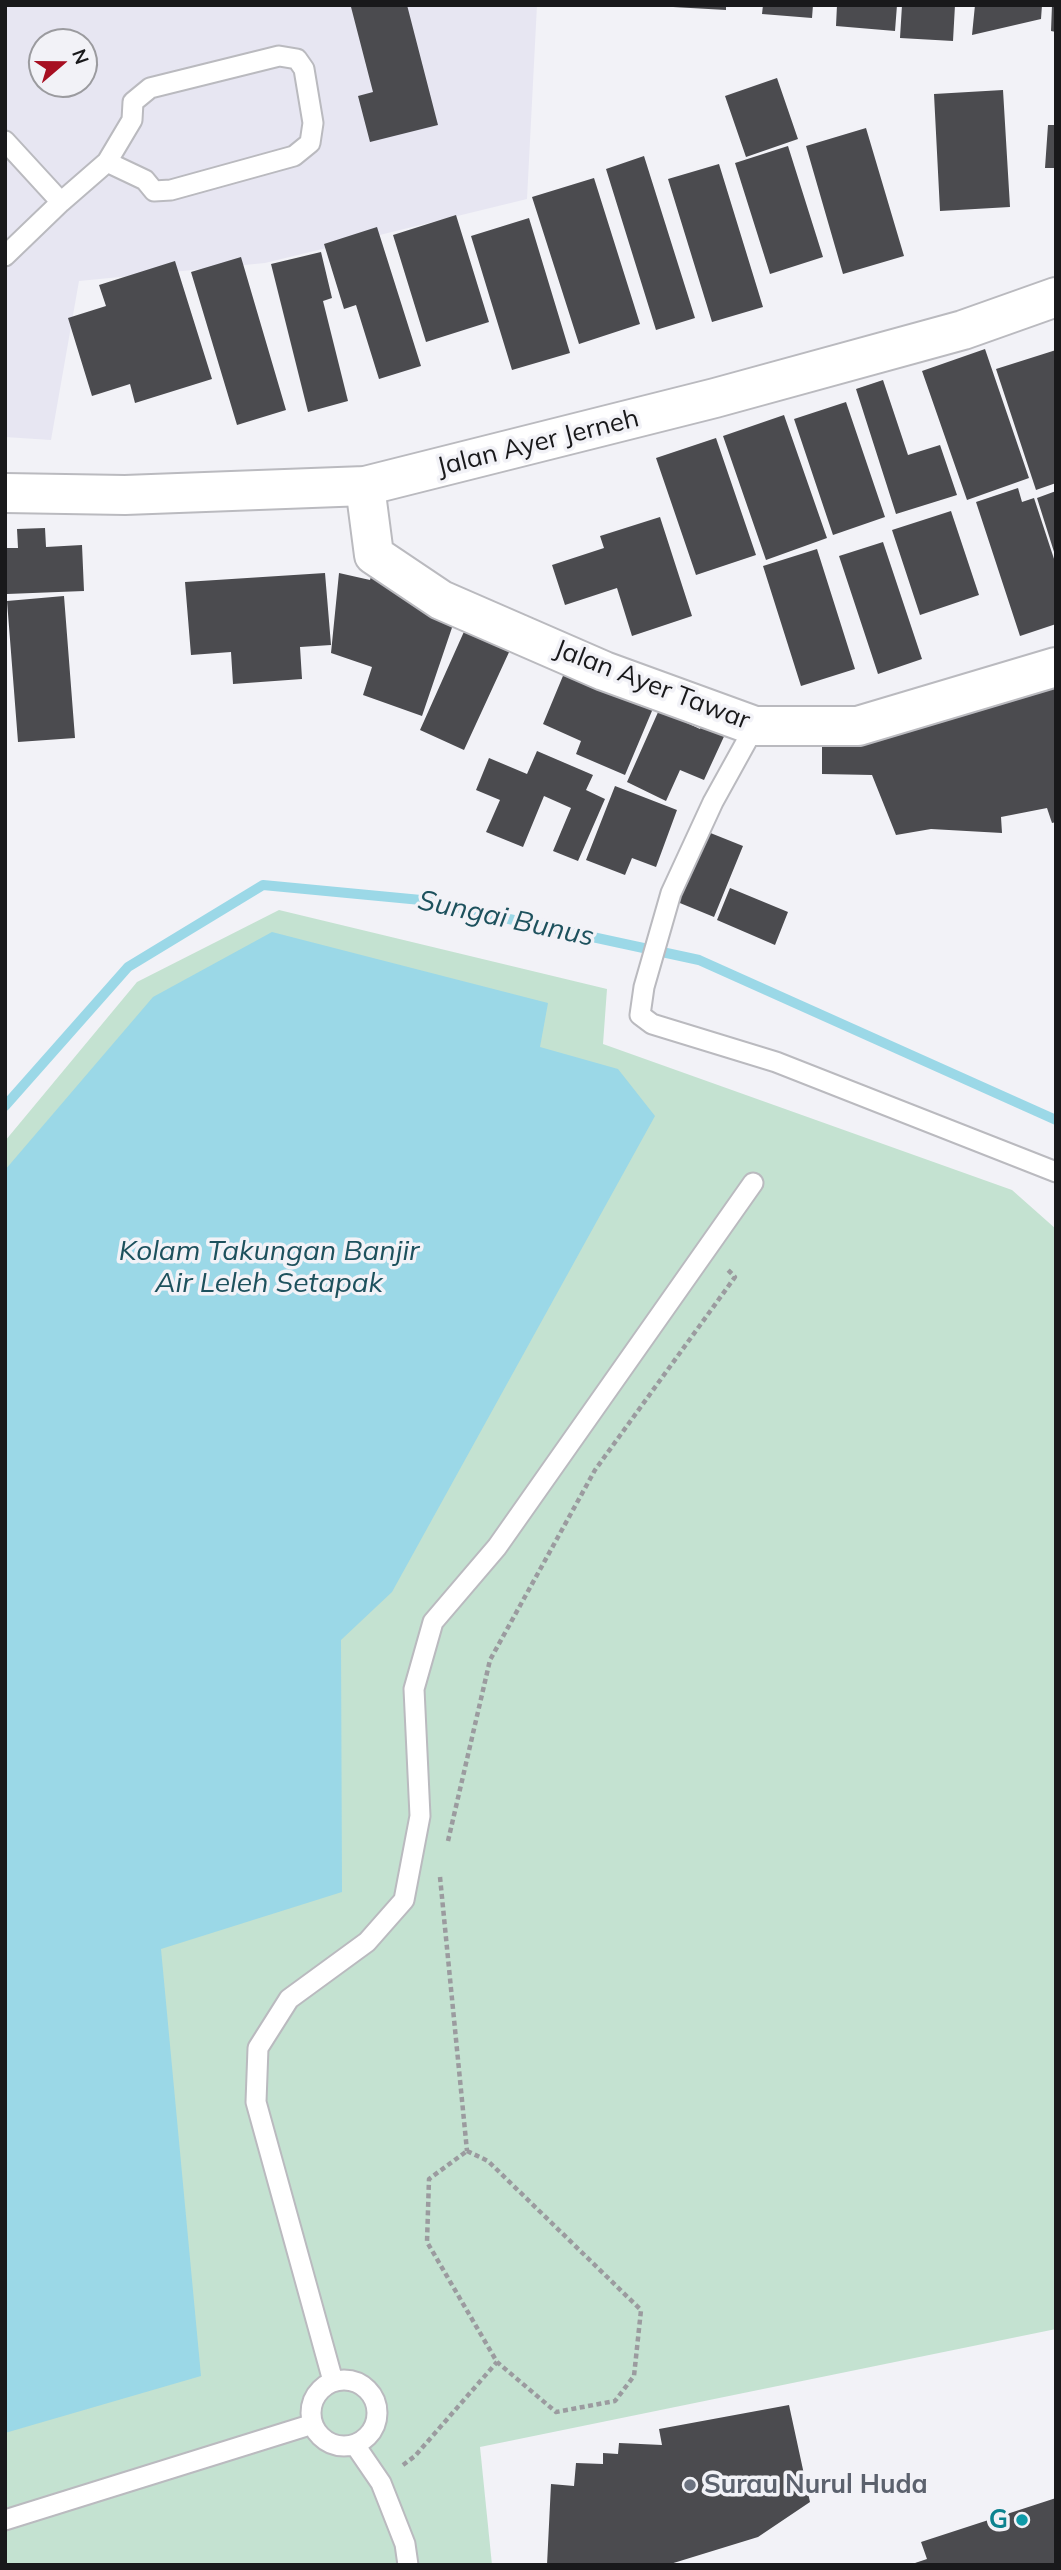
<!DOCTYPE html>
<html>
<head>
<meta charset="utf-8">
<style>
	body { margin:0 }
	#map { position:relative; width:1061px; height:2570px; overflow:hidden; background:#f2f2f7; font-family:Mulish,sans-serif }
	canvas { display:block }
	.frame { position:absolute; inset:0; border:7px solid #19191b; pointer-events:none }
	.north { position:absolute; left:28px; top:28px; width:70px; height:70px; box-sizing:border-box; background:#f2f2f7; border:2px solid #9b9b9f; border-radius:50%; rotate:70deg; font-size:19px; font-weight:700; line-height:28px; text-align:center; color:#19191b }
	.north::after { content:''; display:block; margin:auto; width:24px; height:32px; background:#a70f22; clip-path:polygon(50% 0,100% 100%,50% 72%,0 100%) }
</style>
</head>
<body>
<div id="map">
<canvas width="1061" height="2570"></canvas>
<div class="frame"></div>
<div class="north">N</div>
</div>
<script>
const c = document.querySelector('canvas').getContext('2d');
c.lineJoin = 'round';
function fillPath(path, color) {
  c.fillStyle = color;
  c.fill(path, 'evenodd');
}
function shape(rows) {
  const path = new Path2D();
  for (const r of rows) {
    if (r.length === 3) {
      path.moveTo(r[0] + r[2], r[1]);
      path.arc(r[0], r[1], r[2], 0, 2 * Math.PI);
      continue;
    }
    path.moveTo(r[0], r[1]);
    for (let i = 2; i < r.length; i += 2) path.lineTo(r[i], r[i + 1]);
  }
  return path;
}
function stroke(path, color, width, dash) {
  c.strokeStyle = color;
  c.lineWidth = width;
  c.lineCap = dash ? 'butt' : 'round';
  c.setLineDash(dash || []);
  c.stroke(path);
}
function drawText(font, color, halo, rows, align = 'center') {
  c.font = font + ' Mulish,sans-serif';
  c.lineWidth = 7;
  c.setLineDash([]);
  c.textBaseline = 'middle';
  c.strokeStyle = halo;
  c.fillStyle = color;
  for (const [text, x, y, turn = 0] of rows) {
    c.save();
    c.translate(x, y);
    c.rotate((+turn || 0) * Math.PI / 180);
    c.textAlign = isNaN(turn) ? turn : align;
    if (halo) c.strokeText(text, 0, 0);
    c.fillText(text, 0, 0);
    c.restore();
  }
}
fillPath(shape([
	[5,5,537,5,527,199,265,263,79,281,51,440,5,437],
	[42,42,84,42,84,84,42,84]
]), '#e7e6f2');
fillPath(shape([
	[279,910,607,989,603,1044,1012,1190,1056,1229,1056,2329,480,2447,492,2565,5,2565,5,1141,137,982]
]), '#c4e2d1');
fillPath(shape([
	[272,932,548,1003,540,1047,618,1069,655,1116,392,1592,341,1640,342,1892,161,1949,201,2376,5,2433,5,1170,153,997]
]), '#9bd8e7');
stroke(shape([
	[5,1106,128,967,263,885,421,900,699,960,1056,1120]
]), '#9bd8e7', 10);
fillPath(shape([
	[357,5,407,5,438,125,370,142,358,96,373,92,351,7],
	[673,5,726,5,726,10,673,7],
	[763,5,813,5,812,18,762,14],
	[837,5,897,5,895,31,836,26],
	[902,5,955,5,953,41,900,38],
	[975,5,1042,5,1041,19,972,35],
	[1052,5,1056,5,1056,32,1051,31],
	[777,78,798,139,746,157,725,96],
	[1003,90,1010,207,940,211,934,94],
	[1048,125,1056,125,1056,168,1045,168],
	[866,128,904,256,843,274,806,146],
	[788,146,823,257,770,274,735,163],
	[644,156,695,318,656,330,606,169],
	[719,164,763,307,712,322,668,179],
	[594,178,640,324,579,344,532,197],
	[456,215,489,322,426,342,393,235],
	[529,218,570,353,512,370,471,236],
	[377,227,421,366,379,379,356,305,344,309,324,244],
	[321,252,332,298,323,301,348,401,308,412,271,264],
	[241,257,286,410,237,425,191,272],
	[175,261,212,379,135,403,130,384,92,396,68,318,106,306,99,285],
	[985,349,1029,478,967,500,922,371],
	[1056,350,1056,483,1036,490,996,369],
	[883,380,908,455,940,445,957,495,896,514,856,389],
	[846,402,885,517,833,535,794,419],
	[784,415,827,538,766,560,723,436],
	[716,438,756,555,696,575,656,458],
	[1018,488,1022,502,1034,498,1056,565,1056,624,1020,636,976,502],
	[1056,491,1056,555,1055,555,1037,498],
	[951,511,979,595,920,615,892,530],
	[660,517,692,616,632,636,617,588,565,605,552,565,604,548,600,536],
	[45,528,46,547,82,545,84,591,7,594,5,548,18,548,17,529],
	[883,542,922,659,878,674,839,556],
	[817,549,855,669,801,686,763,566],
	[373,570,458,610,422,716,363,695,372,667,331,653,339,573,370,580],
	[325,573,331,645,300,647,302,679,233,684,231,652,191,655,185,582],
	[64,596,75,738,18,742,7,601],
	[471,616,516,637,464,750,420,730],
	[565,671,657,699,625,775,576,754,581,741,543,724],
	[1052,677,1056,692,1056,822,1052,823,1047,808,1001,817,1002,833,931,829,896,835,872,775,822,774,822,732],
	[659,710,700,729,704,719,727,730,704,780,680,770,666,801,627,782],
	[537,751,593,775,586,790,605,799,578,861,553,851,571,808,544,796,523,847,486,832,500,800,476,790,489,758,527,774],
	[615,786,677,810,656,867,632,858,625,875,586,860],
	[703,830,743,846,714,917,675,901],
	[730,888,788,912,775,945,717,920],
	[789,2405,810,2502,758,2537,667,2565,547,2565,551,2484,574,2486,576,2463,603,2464,603,2453,618,2454,619,2443,662,2445,659,2429],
	[1056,2498,1056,2565,909,2565,927,2559,921,2542]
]), '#4b4b4f');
const lane = shape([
	[5,141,61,202,107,162,132,120,133,102,150,88,279,56,297,59,304,69,313,123,310,143,294,156,171,190,154,191,145,180,107,162],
	[5,256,61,202],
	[755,726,713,802,671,893,644,987,640,1015,652,1024,776,1062,1056,1172],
	[344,2413,33],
	[333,2381,256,2102,258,2048,289,1999,367,1942,404,1900,420,1816,414,1689,433,1622,497,1547,753,1183],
	[355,2445,381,2483,405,2544,408,2565],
	[5,2520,313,2424]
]);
const street = shape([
	[365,486,374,555,441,600,604,671,755,726,858,726,1056,667]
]);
const secondary = shape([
	[5,493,125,495,365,486,715,398,963,330,1056,297]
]);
stroke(lane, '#bababf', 23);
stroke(street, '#bababf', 42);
stroke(secondary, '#bababf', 42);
stroke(shape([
	[448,1841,490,1660,595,1470,735,1277,727,1269],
	[440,1877,467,2151],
	[467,2151,488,2161,641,2310,634,2376,615,2401,556,2412,497,2362,427,2242,429,2179,467,2151],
	[403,2465,415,2456,497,2362]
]), '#9b9b9f', 4.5, [5, 3.5]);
stroke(lane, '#fff', 19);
stroke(street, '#fff', 38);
stroke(secondary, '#fff', 38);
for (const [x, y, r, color] of [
	[690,2485,7,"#6b7280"],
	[1022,2520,7,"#0f9aa8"]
]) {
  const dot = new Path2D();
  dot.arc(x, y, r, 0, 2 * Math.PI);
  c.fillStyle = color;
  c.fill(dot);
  stroke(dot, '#f2f2f7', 2.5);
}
drawText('26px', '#19191b', '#f2f2f7', [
	["Jalan Ayer Jerneh",538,443,-14],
	["Jalan Ayer Tawar",652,685,21]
]);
drawText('bold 26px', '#5b616d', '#f2f2f7', [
	["Surau Nurul Huda",704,2485]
], 'left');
drawText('bold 26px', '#0d838f', '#f2f2f7', [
	["G",1008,2520]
], 'right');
drawText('italic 28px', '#1d515d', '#f2f2f7', [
	["Sungai Bunus",506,919,12],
	["Kolam Takungan Banjir",269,1252],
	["Air Leleh Setapak",269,1284]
]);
</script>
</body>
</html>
